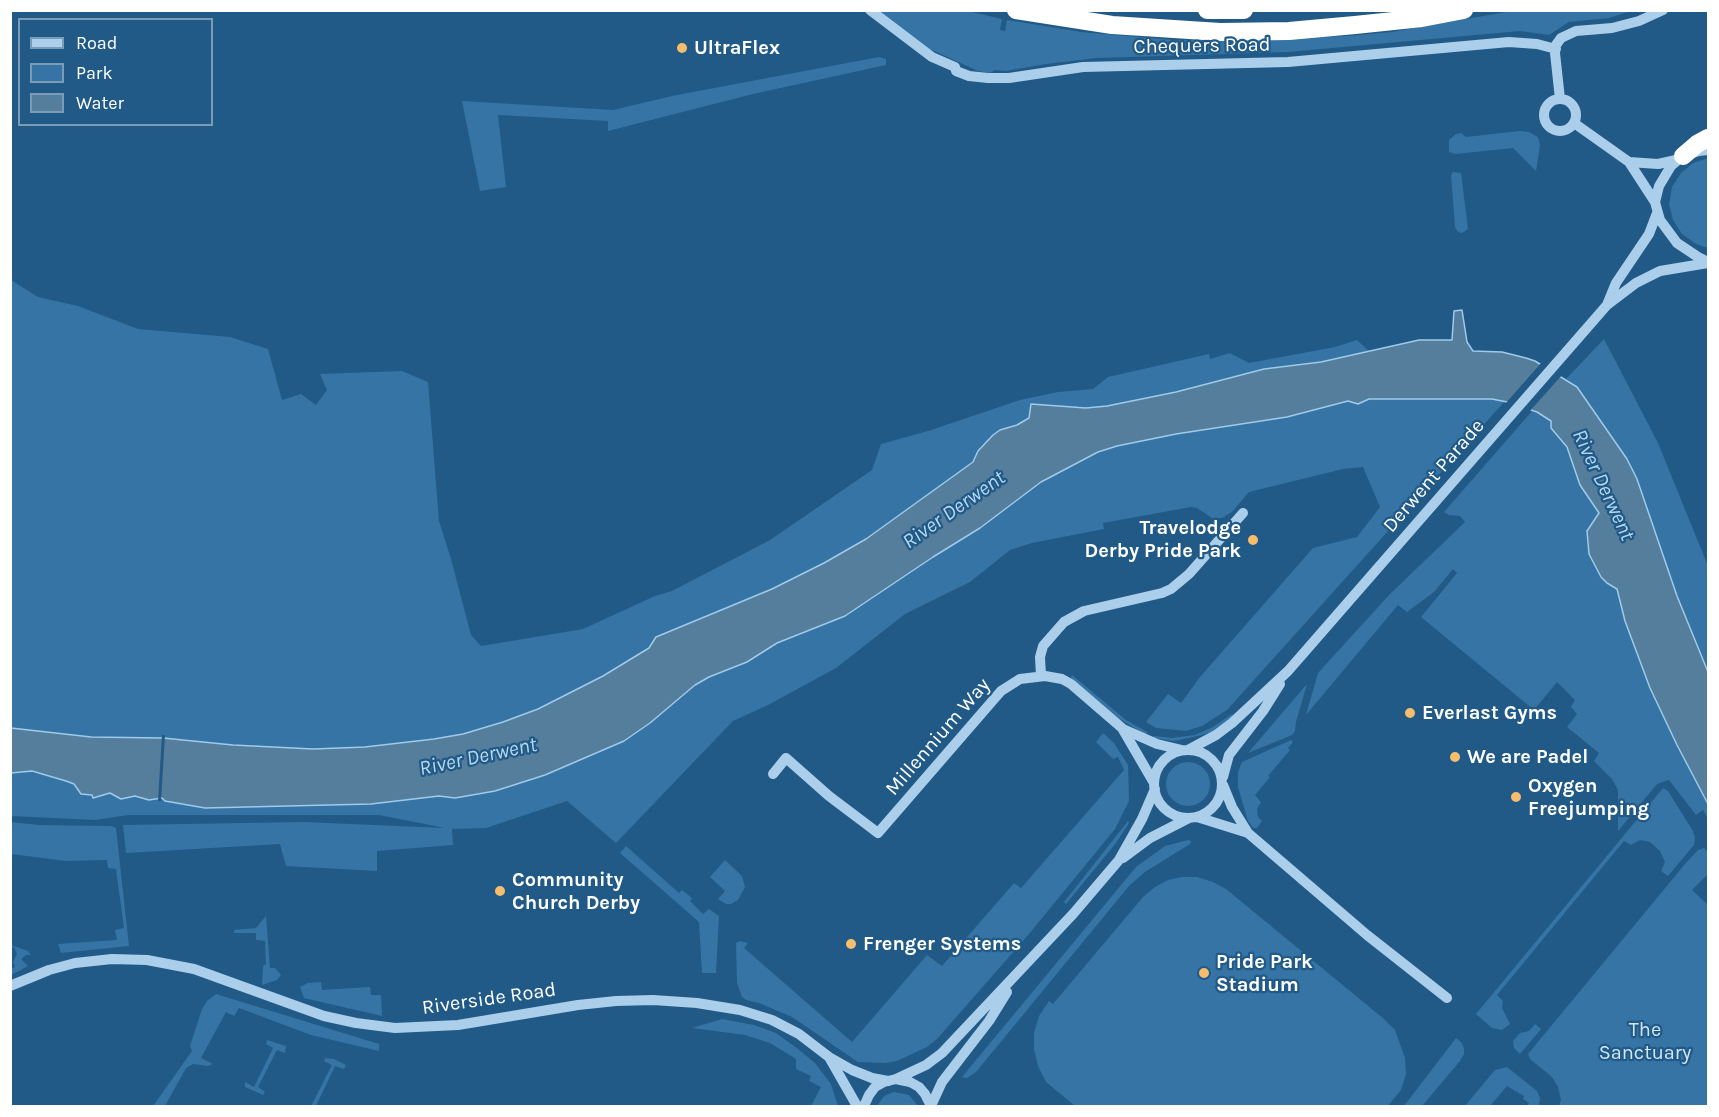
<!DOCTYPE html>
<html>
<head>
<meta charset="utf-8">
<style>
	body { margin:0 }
	#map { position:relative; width:1719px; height:1117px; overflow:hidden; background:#215a87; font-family:Karla,sans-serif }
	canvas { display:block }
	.frame { position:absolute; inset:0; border:12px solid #fff; pointer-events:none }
	.legend { position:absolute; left:18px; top:18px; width:195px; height:108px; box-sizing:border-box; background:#215a87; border:2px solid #7a9cb7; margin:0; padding:8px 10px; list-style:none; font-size:18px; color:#fff }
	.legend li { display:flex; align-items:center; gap:12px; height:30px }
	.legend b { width:30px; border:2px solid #7a9cb7 }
</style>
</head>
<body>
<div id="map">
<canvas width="1719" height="1117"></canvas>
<div class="frame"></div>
<ul class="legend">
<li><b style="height:8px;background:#abcfea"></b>Road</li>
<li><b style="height:16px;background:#3574a4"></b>Park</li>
<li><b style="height:16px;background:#557d9c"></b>Water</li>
</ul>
</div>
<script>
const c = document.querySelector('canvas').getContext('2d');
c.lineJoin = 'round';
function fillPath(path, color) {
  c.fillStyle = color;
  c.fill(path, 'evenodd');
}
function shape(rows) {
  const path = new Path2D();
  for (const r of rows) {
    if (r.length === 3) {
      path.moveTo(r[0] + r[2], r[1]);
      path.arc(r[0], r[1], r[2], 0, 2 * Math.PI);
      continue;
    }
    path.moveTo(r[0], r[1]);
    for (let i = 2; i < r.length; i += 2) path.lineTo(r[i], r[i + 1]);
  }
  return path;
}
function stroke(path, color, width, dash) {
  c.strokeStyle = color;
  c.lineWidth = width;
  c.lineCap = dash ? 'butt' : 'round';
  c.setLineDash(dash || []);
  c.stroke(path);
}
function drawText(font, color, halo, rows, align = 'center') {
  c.font = font + ' Karla,sans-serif';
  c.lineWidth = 4.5;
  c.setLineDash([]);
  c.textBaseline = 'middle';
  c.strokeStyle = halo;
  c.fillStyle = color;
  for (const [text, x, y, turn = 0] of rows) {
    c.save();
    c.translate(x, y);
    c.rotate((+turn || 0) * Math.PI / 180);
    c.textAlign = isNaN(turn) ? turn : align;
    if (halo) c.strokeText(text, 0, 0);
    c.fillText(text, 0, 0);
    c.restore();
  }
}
fillPath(shape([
	[878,11,968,11,1002,19,1000,30,1005,31,1007,20,1081,32,1174,40,1221,40,1346,36,1392,32,1512,11,1631,11,1609,18,1569,22,1549,35,1520,31,1288,52,1097,58,1046,64,1006,71,995,70,990,73,978,71,930,49],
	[879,57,886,59,886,65,753,94,608,131,608,121,498,115,506,187,480,191,462,101,613,110,672,96],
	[1520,131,1529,132,1538,137,1540,146,1536,171,1513,148,1456,154,1449,152,1449,140,1456,134,1461,133,1466,137],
	[1708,158,1708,248,1696,244,1682,234,1673,220,1669,204,1672,187,1681,173,1693,163],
	[1453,172,1461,173,1468,229,1462,233,1458,232,1455,227,1451,175],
	[11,280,38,297,78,306,138,329,230,337,268,349,282,400,301,394,316,405,327,390,320,374,402,371,428,382,439,521,451,559,471,635,481,646,583,629,655,596,672,591,770,540,872,470,881,444,928,431,1020,400,1058,392,1093,389,1108,377,1209,354,1210,359,1230,353,1249,363,1335,347,1357,340,1369,351,1321,362,1264,369,1176,392,1107,406,1030,416,1023,422,1000,430,993,435,973,462,866,539,824,563,772,589,657,638,649,648,632,659,588,684,524,715,463,734,434,739,365,747,313,749,256,747,163,738,91,737,11,728],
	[1604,339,1658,443,1708,566,1708,672,1677,596,1637,479,1627,459,1577,387,1566,379],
	[1369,399,1492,399,1505,401,1227,710,1202,726,1186,731,1156,728,1146,722,1168,694,1181,703,1200,677,1313,548,1357,537,1380,507,1363,467,1343,469,1249,492,1232,512,1222,518,1212,518,1197,508,1191,507,1103,523,1104,529,1032,543,1010,550,970,582,905,614,836,668,768,705,733,721,616,843,567,801,486,828,452,829,453,845,377,851,377,871,286,866,280,844,126,853,123,825,304,822,445,828,379,815,128,815,95,820,11,816,10,773,28,771,71,782,84,795,106,795,110,793,121,799,135,796,149,800,163,798,371,804,439,796,455,798,495,791,545,775,624,741,650,723,695,685,709,677,747,662,777,643,845,616,933,557,980,528,1041,482,1098,452,1117,446,1176,434,1287,417,1348,401,1358,404],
	[1533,410,1551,421,1551,428,1567,447,1576,474,1599,513,1593,522,1607,583,1617,589,1625,621,1650,688,1677,745,1708,804,1708,819,1703,810,1696,815,1669,780,1657,784,1618,831,1618,790,1612,779,1594,761,1599,753,1567,727,1577,714,1571,707,1575,700,1557,682,1534,710,1421,617,1457,573,1453,569,1434,592,1407,612,1398,605,1306,715,1318,673,1389,595,1465,522,1460,516,1449,515,1444,512],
	[1072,675,1126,720,1147,732,1146,735,1118,718,1071,678],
	[1307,684,1296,722,1295,731,1292,735,1248,753],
	[1232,714,1233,715,1227,721,1211,732,1198,736,1174,741,1153,738,1154,736,1171,738,1195,735,1213,727],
	[1103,733,1114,743,1128,765,1129,801,1115,829,1029,934,937,1039,927,1047,897,1061,885,1063,858,1062,792,1017,759,1003,746,1000,742,997,737,983,736,943,740,941,748,943,744,948,852,1042,927,955,942,966,1014,883,1021,888,1124,770,1118,757,1113,759,1096,742],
	[1291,740,1293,742,1288,748,1290,750,1268,776,1270,777,1255,795,1261,802,1257,809,1258,817,1262,821,1257,828,1253,828,1248,821,1238,787,1238,772,1242,762],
	[1188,784,22],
	[1663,788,1668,791,1693,831,1695,838,1694,845,1668,876,1661,871,1665,862,1660,851,1650,842,1640,840,1631,845,1624,841,1497,995,1503,1001,1502,1008,1510,1024,1502,1030,1492,1028,1476,1014],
	[1128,821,1129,823,1116,843,1066,904,1064,902],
	[11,822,39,825,111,826,116,828,129,946,61,953,58,944,117,940,115,930,124,928,116,869,108,868,107,860,66,861,11,854],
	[1188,840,1191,841,1190,844,1145,872,1129,886,976,1072,967,1078,962,1077,1136,867,1165,846],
	[626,846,679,893,682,890,692,898,690,901,703,914,709,909,719,916,716,973,702,973,699,922,620,853],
	[1704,848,1708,852,1708,876,1707,875,1692,890,1708,905,1708,1106,1559,1106,1561,1100,1558,1087,1552,1077,1530,1059,1528,1054,1685,864,1698,850],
	[725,860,742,876,745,887,738,900,731,904,726,904,718,899,725,891,710,877],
	[1182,877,1197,877,1213,882,1226,889,1384,1019,1395,1030,1405,1058,1406,1074,1401,1090,1388,1106,1075,1106,1046,1082,1038,1066,1034,1049,1034,1033,1039,1016,1049,1001,1053,1004,1143,897,1155,887,1168,880],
	[266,916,270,968,275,968,281,975,277,980,262,985,263,966,266,964,265,941,256,940,256,933,234,933,234,930,256,928],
	[11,945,28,951,31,955,26,955,21,959,28,966,11,975,11,969,15,967,13,962,17,954,14,947,11,948],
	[321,982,322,990,370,987,371,995,381,995,382,1016,304,998,300,987,308,983],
	[216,994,379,1044,379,1051,311,1035,239,1008,234,1016,226,1012,201,1058,213,1064,208,1066,193,1064,186,1068,165,1106,153,1106,192,1051,190,1046,202,1009,207,1001],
	[722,1019,754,1025,776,1033,798,1049,815,1063,831,1084,838,1106,811,1106,821,1087,809,1081,811,1076,796,1069,796,1059,770,1043,745,1035,692,1028],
	[1535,1024,1541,1029,1520,1054,1514,1048,1513,1041,1520,1033,1529,1031],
	[1456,1038,1461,1042,1464,1048,1464,1054,1460,1061,1422,1106,1404,1106],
	[267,1040,286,1046,285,1053,277,1050,258,1087,265,1092,263,1095,245,1087,245,1082,254,1087,273,1048,266,1044],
	[325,1058,334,1059,346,1065,344,1069,335,1066,316,1106,311,1106,332,1065,324,1061],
	[1507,1067,1537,1091,1540,1098,1539,1106,1527,1106,1529,1103,1523,1099,1524,1096,1507,1086,1490,1106,1465,1106,1495,1070],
	[894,1092,909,1095,918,1106,877,1106,884,1096]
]), '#3574a4');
const water = shape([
	[1462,310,1467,342,1473,351,1502,352,1526,358,1535,361,1577,387,1627,459,1637,479,1677,596,1708,672,1708,804,1677,745,1650,688,1625,621,1617,589,1607,583,1601,577,1589,554,1587,531,1599,513,1580,485,1567,447,1551,428,1551,421,1537,412,1507,402,1492,399,1369,399,1358,404,1348,401,1287,417,1176,434,1117,446,1098,452,1041,482,980,528,933,557,845,616,777,643,747,662,709,677,695,685,650,723,624,741,545,775,495,791,455,798,439,796,371,804,205,808,165,801,162,798,149,800,135,796,121,799,110,793,93,798,92,795,81,794,74,784,66,781,32,771,11,773,11,728,91,737,163,738,233,745,313,749,365,747,434,739,463,734,503,722,538,709,603,676,649,648,656,637,772,589,824,563,866,539,973,462,978,451,993,435,1000,430,1017,425,1029,418,1031,404,1086,408,1107,406,1176,392,1264,369,1321,362,1419,340,1452,340,1454,311,1462,310]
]);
fillPath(water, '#557d9c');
stroke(water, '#9fcbeb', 1.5);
fillPath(shape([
	[1542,362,1563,374,1529,412,1505,404],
	[162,735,165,735,161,801,158,801]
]), '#215a87');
stroke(shape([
	[870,10,932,57,955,67,956,71,969,76,988,78,1009,78,1083,67,1288,62,1509,42,1537,44,1556,49],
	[1560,115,16],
	[1560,99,1555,53,1556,45,1561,38,1576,31,1612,28,1639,21,1663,10],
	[1574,123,1629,162,1655,202],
	[1708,150,1699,151,1683,156,1671,166,1659,186,1655,202,1660,220,1677,243,1698,257,1708,262],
	[1629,162,1658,164,1676,160],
	[1607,305,1616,283,1649,234,1657,213],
	[1041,676,1040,657,1043,646,1064,622,1084,611,1162,593,1171,589,1189,574,1243,513],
	[1123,729,1157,744,1182,750],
	[1188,784,34],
	[1188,750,1216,735,1232,723,1288,671,1607,305,1636,283,1660,271,1708,263],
	[773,774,786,758,829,796,878,833,1001,691,1020,679,1045,676,1062,679,1071,684,1122,728,1154,783],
	[1223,777,1229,755,1263,711,1280,684],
	[1223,785,1232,807,1248,833,1367,935,1447,998],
	[1197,817,1248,833],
	[1123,858,1150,838,1189,818],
	[10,986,49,970,75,963,112,959,147,960,194,969,324,1016,356,1023,395,1028,458,1025,578,1005,616,1001,653,1000,697,1003,740,1010,772,1020,799,1034,829,1057,852,1070,872,1078,888,1081],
	[829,1057,857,1106],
	[896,1079,926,1065,942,1053,1073,914,1119,860,1142,819,1155,789],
	[864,1106,869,1095,875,1087,884,1082,896,1079,910,1082,919,1087,925,1094,931,1106],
	[931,1106,942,1082,989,1021,1007,992]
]), '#abcfea', 10);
stroke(shape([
	[1016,10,1112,25,1220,32,1289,31,1355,25,1422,18,1464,10],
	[1207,10,1244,10],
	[1683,156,1697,144,1708,138]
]), '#fff', 18);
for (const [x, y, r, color] of [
	[682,48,6,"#f6be6c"],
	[1253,540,6,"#f6be6c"],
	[1410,713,6,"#f6be6c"],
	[1455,757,6,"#f6be6c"],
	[1516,797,6,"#f6be6c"],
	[500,891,6,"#f6be6c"],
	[851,944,6,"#f6be6c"],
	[1204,973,6,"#f6be6c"]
]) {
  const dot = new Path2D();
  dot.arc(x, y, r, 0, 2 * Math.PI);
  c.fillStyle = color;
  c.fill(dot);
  stroke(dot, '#215a87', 2);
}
drawText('20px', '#fff', '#215a87', [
	["Chequers Road",1202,46,-1],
	["Derwent Parade",1434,476,-49],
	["Millennium Way",938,737,-49],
	["Riverside Road",489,999,-8]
]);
drawText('bold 20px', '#fff', '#215a87', [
	["UltraFlex",694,48],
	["Travelodge",1241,528,"right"],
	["Derby Pride Park",1241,551,"right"],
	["Everlast Gyms",1422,713],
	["We are Padel",1467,757],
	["Oxygen",1528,786],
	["Freejumping",1528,809],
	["Community",512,880],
	["Church Derby",512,903],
	["Frenger Systems",863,944],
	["Pride Park",1216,962],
	["Stadium",1216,985]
], 'left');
drawText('20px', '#cfe6f7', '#215a87', [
	["The",1645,1030],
	["Sanctuary",1645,1053]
]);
drawText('italic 21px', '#b7d8f1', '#215a87', [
	["River Derwent",1603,485,65],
	["River Derwent",954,510,-35],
	["River Derwent",478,757,-12]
]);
</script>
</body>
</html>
